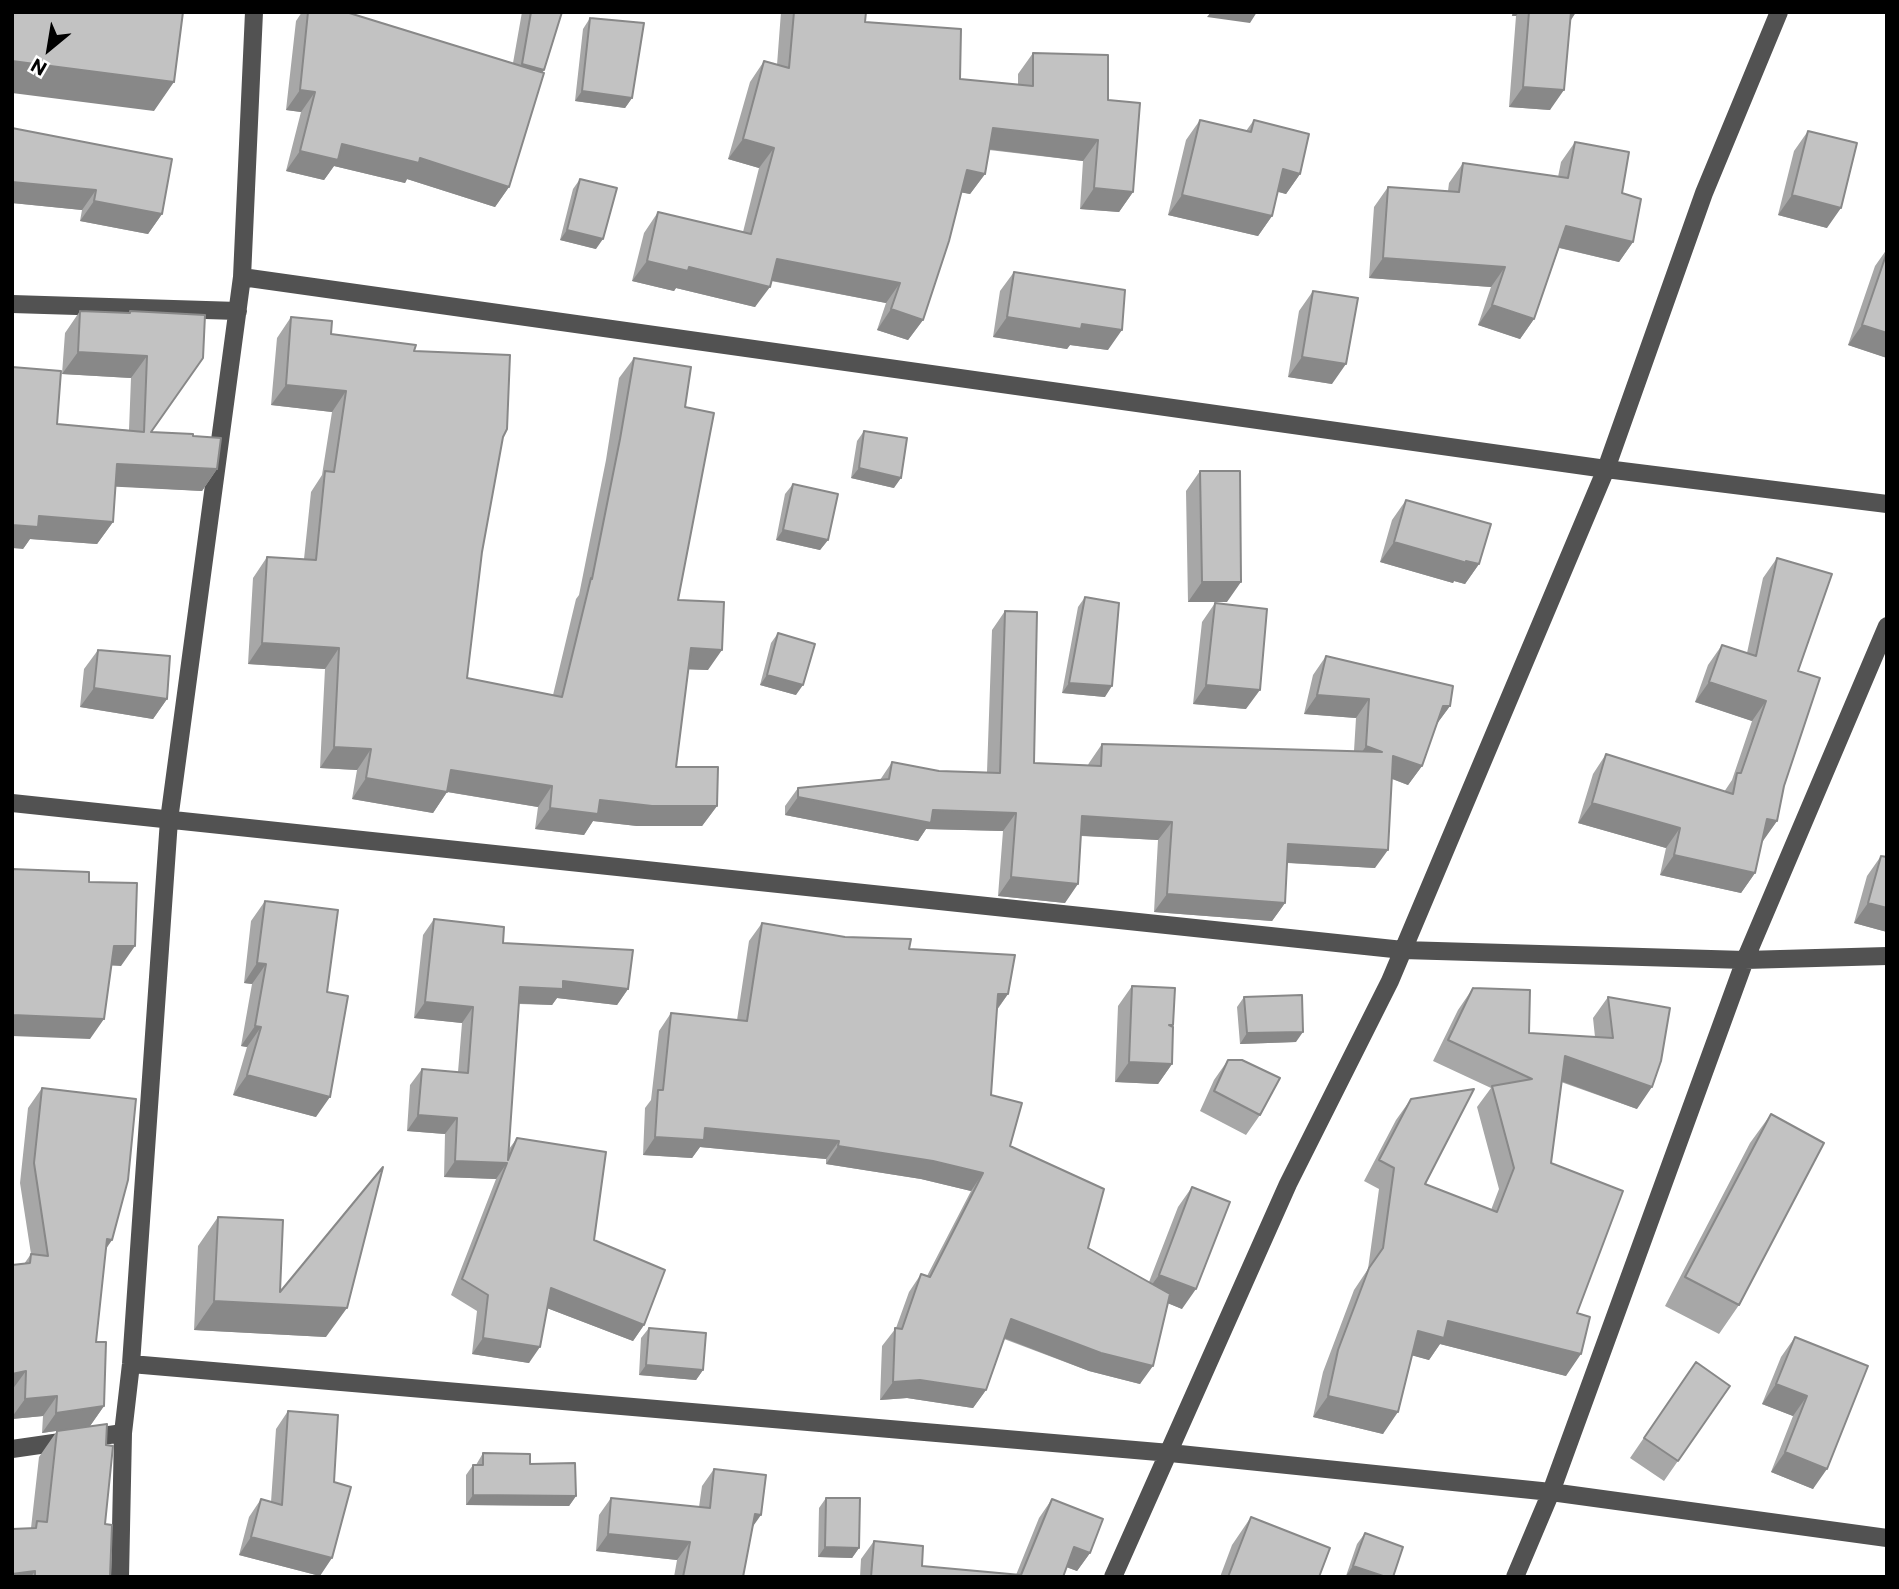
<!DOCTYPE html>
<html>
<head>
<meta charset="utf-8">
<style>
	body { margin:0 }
	#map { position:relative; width:1899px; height:1589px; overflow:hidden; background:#fff; font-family:Commissioner,sans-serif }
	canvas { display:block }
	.frame { position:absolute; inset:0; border:14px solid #000; pointer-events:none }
	.north { position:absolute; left:14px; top:14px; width:70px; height:70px; -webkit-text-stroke:5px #fff; paint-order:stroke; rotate:210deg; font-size:19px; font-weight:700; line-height:28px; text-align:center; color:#000 }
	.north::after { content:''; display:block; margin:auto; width:24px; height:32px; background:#000; clip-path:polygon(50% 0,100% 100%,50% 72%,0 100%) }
</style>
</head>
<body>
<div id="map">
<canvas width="1899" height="1589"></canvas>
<div class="frame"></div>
<div class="north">N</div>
</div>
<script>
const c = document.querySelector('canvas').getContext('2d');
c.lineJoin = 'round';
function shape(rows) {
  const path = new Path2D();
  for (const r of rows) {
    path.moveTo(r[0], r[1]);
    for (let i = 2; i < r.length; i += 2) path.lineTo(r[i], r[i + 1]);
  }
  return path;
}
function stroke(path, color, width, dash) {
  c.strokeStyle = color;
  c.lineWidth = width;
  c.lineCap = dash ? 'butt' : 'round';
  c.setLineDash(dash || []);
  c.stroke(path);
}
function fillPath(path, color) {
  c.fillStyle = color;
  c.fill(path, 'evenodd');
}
stroke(shape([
	[242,277,1606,469,1887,504],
	[12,304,238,311],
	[12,803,1403,950,1745,960,1887,956],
	[131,1364,1170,1453,1551,1492,1887,1538],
	[12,1449,123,1433],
	[120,1577,123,1433,131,1364,169,820,242,277,254,12],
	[1113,1577,1288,1184,1390,981,1606,469,1704,193,1779,12],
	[1515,1577,1551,1492,1745,960,1887,626]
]), '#525252', 18);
fillPath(shape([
	[302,12,346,12,513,63,522,12,562,12,544,70,542,72,509,187,495,207,407,179,405,183,334,166,324,180,286,171,301,112,286,110,296,21],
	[781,12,866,12,865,22,960,79,1018,85,1018,74,1033,53,1108,100,1133,192,1119,212,1080,209,1083,161,989,150,985,174,970,194,961,192,923,320,908,340,877,330,886,303,771,281,755,307,676,288,674,291,632,281,644,233,658,212,743,232,759,168,728,159,750,82,764,61,777,65],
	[1512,12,1576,12,1570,21,1550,110,1509,107,1516,16,1512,16],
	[590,18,632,98,625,108,575,101,583,29],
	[1200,120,1246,131,1254,120,1300,174,1286,194,1278,192,1272,216,1258,236,1168,215,1186,140],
	[12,128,162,214,148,234,80,221,82,210,12,203],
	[1808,131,1827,228,1778,215,1794,151],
	[1575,142,1622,193,1633,242,1619,262,1559,248,1534,319,1520,339,1478,325,1491,287,1369,278,1374,207,1388,187,1448,191,1449,183,1463,163,1558,177,1561,162],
	[580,179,596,249,560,240,573,189],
	[1887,249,1887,358,1848,345,1875,266],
	[1014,272,1108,350,1070,345,1067,349,993,337,1000,291],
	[1313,291,1332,384,1288,377,1299,311],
	[80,311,128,313,130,311,205,315,151,432,193,436,217,469,202,491,115,486,113,522,97,544,30,539,23,549,57,424,129,430,131,378,62,374,65,333],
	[291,317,331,334,414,351,503,437,482,552,467,678,553,695,576,599,579,595,606,460,619,378,634,358,685,407,678,600,708,670,688,669,676,767,717,806,702,826,637,826,593,821,584,835,535,829,538,807,447,792,433,813,352,799,357,770,320,768,325,669,248,664,253,578,267,557,304,559,311,492,322,475,332,412,271,405,277,338],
	[864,431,894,488,851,478,857,441],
	[1200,471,1227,602,1188,602,1186,491],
	[793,484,828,540,820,550,776,540,785,494],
	[1406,500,1479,564,1465,584,1454,581,1453,583,1380,562,1392,520],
	[1777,558,1798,671,1784,786,1777,821,1762,841,1755,873,1741,893,1660,875,1666,848,1578,823,1593,774,1606,754,1724,792,1732,780,1752,721,1695,702,1708,665,1722,645,1747,653,1763,578],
	[1085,597,1105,697,1062,693,1078,607],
	[1215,603,1246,709,1193,704,1202,622],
	[1005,611,1034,763,1088,765,1089,763,1102,744,1354,751,1356,718,1304,714,1313,675,1326,656,1450,706,1436,725,1422,766,1408,785,1392,779,1375,868,1287,863,1285,903,1272,921,1154,912,1158,840,1081,836,1065,903,998,896,1003,831,926,829,918,841,785,815,785,806,798,788,880,780,892,762,939,771,987,772,992,630],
	[778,633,796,695,760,685,771,643],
	[98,650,167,699,153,719,80,707,84,669],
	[1881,856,1887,932,1854,923,1867,876],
	[265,901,327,992,316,1117,233,1095,247,1047,241,1046,252,984,244,983,251,921],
	[434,919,503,943,628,989,617,1005,557,998,552,1005,519,1004,509,1149,517,1138,594,1240,644,1325,633,1341,547,1308,529,1363,472,1354,477,1311,451,1295,496,1179,444,1177,445,1134,407,1131,410,1085,422,1069,458,1072,462,1023,414,1018,423,935],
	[762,923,909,949,1008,994,997,1010,991,1095,1010,1146,1088,1248,1149,1282,1178,1207,1192,1187,1182,1309,1168,1303,1140,1384,1089,1371,1004,1339,986,1390,973,1408,907,1398,880,1400,882,1346,896,1328,909,1292,921,1274,927,1276,971,1191,921,1179,826,1164,826,1159,700,1147,692,1158,643,1155,645,1108,651,1100,659,1031,671,1013,737,1020,749,941],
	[1132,986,1173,1025,1172,1027,1172,1064,1158,1084,1115,1082,1118,1006],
	[1473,988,1529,1033,1595,1037,1593,1018,1608,997,1637,1109,1561,1082,1551,1163,1577,1313,1566,1376,1440,1344,1429,1360,1412,1355,1383,1434,1313,1417,1323,1372,1354,1290,1368,1269,1379,1189,1364,1181,1396,1120,1411,1099,1425,1184,1491,1210,1499,1189,1477,1107,1491,1088,1433,1061,1458,1010],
	[1244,997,1296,1042,1240,1044,1237,1007],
	[1228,1060,1260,1115,1246,1135,1200,1111,1214,1080],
	[42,1088,112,1240,106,1249,96,1342,104,1406,90,1426,42,1433,43,1416,12,1419,12,1265,24,1264,31,1254,20,1183,28,1108],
	[1771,1114,1739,1305,1719,1334,1665,1306,1750,1143],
	[218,1217,280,1292,326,1337,194,1330,198,1246],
	[649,1328,703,1370,696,1380,639,1375,641,1338],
	[1795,1337,1868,1366,1813,1489,1771,1472,1793,1416,1762,1404,1781,1357],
	[1696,1362,1730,1386,1664,1481,1630,1458],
	[288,1411,334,1482,320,1576,239,1555,249,1517,261,1499,271,1502,276,1429],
	[57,1431,105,1524,110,1577,12,1577,31,1528,39,1457],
	[483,1453,530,1464,576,1496,569,1506,466,1505,466,1475,473,1465,476,1465],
	[714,1469,753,1526,743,1577,674,1577,677,1560,596,1551,599,1515,611,1498,699,1507,702,1486],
	[826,1498,859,1548,852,1558,818,1557,819,1508],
	[1052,1499,1090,1553,1077,1571,1066,1567,1063,1577,860,1577,861,1559,874,1541,922,1566,1016,1575,1039,1518],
	[1251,1517,1319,1577,1220,1577,1232,1545],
	[1365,1533,1393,1577,1349,1577,1346,1576,1357,1544]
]), '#a7a7a7');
fillPath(shape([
	[1211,12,1257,12,1250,23,1207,17],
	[1514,12,1519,12,1516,16,1512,16],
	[1563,12,1576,12,1569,23],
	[12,61,174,82,154,111,12,93],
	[522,64,544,70,532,87,510,81],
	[1523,87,1564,90,1550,110,1509,107],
	[300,90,315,92,301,112,286,110],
	[582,91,632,98,625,108,575,101],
	[993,128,1098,140,1083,161,979,148],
	[743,139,774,148,759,168,728,159],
	[342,144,420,158,509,187,495,207,407,179,405,183,334,166,324,180,286,171,300,151],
	[1283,169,1300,174,1286,194,1269,189],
	[967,170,985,174,970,194,953,191],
	[12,182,96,190,82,210,12,203],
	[1094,188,1133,192,1119,212,1080,209],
	[1182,195,1272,216,1258,236,1168,215],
	[1792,195,1841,208,1827,228,1778,215],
	[94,201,162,214,148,234,80,221],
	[1566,226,1633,242,1619,262,1552,246],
	[567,230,603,239,596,249,560,240],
	[1383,258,1505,267,1491,287,1369,278],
	[777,259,900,283,886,303,763,279],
	[647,261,689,267,770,287,755,307,676,288,674,291,632,281],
	[1492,305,1534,319,1520,339,1478,325],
	[891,309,923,320,908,340,877,330],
	[1007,317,1082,324,1122,330,1108,350,1070,345,1067,349,993,337],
	[1862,325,1887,333,1887,358,1848,345],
	[78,352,147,356,131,378,62,374],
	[1302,357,1346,364,1332,384,1288,377],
	[286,385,346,391,332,412,271,405],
	[117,464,217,469,202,491,102,486],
	[859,468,901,478,894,488,851,478],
	[39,516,113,522,97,544,30,539,23,549,12,548,12,525],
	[783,530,828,540,820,550,776,540],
	[1394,542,1466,561,1479,564,1465,584,1454,581,1453,583,1380,562],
	[1202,582,1241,582,1227,602,1188,602],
	[262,643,339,648,325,669,248,664],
	[691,648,722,650,708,670,676,669],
	[767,675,803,685,796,695,760,685],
	[1709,682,1766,701,1752,721,1695,702],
	[1069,683,1112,686,1105,697,1062,693],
	[1206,685,1260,690,1246,709,1193,704],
	[94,688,167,699,153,719,80,707],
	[1317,695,1369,699,1356,718,1304,714],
	[1443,706,1450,706,1436,725],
	[1366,746,1382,752,1353,765],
	[334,747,371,749,357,770,320,768],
	[1393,756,1422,766,1408,785,1380,774],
	[451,770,552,786,538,807,436,790],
	[366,778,447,792,433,813,352,799],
	[798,797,1016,813,1003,831,926,829,918,841,785,815],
	[600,800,717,806,702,826,637,826,593,821,584,835,535,829,550,808],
	[1592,803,1680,828,1666,848,1578,823],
	[1082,816,1172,822,1158,840,1069,835],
	[1767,819,1777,821,1763,841,1753,839],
	[1288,844,1388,850,1375,868,1275,862],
	[1674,855,1755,873,1741,893,1660,875],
	[1011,877,1078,884,1065,903,998,896],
	[1167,894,1285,903,1272,921,1154,912],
	[1868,903,1887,908,1887,932,1854,923],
	[114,946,135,946,121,966,101,965],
	[257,963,266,964,252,984,244,983],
	[563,981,628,989,617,1005,557,998,552,1005,509,1003,520,987],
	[998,994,1008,994,995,1012],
	[425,1002,473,1007,462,1023,414,1018],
	[13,1015,104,1019,90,1039,12,1036,12,1017],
	[255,1026,261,1027,247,1047,241,1046],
	[1303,1032,1296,1042,1240,1044,1247,1033],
	[1565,1056,1652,1087,1637,1109,1550,1077],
	[1129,1062,1172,1064,1158,1084,1115,1082],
	[247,1075,330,1097,316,1117,233,1095],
	[418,1115,457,1118,445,1134,407,1131],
	[705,1128,839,1141,826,1159,700,1147,692,1158,643,1155,655,1137],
	[838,1146,933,1161,983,1173,971,1191,921,1179,826,1164],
	[455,1161,507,1163,496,1179,444,1177],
	[107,1239,112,1240,98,1259],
	[1159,1275,1196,1289,1182,1309,1145,1294],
	[551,1288,644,1325,633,1341,539,1305],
	[214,1301,347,1308,326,1337,194,1330],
	[1011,1319,1153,1366,1140,1384,1089,1371,999,1336],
	[1448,1321,1581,1354,1566,1376,1440,1344,1429,1360,1403,1353,1418,1331],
	[483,1338,540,1347,529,1363,472,1354],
	[646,1365,703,1370,696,1380,639,1375],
	[26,1371,12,1390,12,1374],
	[920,1380,986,1390,973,1408,907,1398,880,1400,893,1382],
	[1776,1384,1807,1396,1793,1416,1762,1404],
	[57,1396,43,1416,12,1419,12,1417,25,1399],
	[1328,1396,1398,1412,1383,1434,1313,1417],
	[104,1406,90,1426,42,1433,56,1413],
	[1785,1452,1827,1469,1813,1489,1771,1472],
	[473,1495,576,1496,569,1506,466,1505],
	[755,1514,761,1515,749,1532],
	[608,1534,690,1542,677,1560,596,1551],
	[251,1537,332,1558,320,1576,239,1555],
	[825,1547,859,1548,852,1558,818,1557],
	[1074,1547,1090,1553,1077,1571,1061,1565],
	[1353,1566,1386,1577,1349,1577,1346,1576],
	[35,1571,31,1577,12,1577,12,1574]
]), '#888');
const building = shape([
	[12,12,183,12,174,82,12,61,12,12],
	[308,12,346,12,544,73,509,187,420,158,419,163,342,144,338,160,300,151,315,92,300,90,308,12],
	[531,12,562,12,544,70,522,64,531,12],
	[794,12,866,12,865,22,961,29,960,79,1033,86,1033,53,1108,55,1108,100,1140,103,1133,192,1094,188,1098,140,993,128,985,174,967,170,949,241,923,320,891,309,900,283,777,259,770,287,689,267,688,271,647,261,658,212,751,234,774,148,743,139,764,61,789,68,794,12],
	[1529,12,1571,12,1564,90,1523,87,1529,12],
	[590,18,644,23,632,98,582,91,590,18],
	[1200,120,1251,132,1254,120,1309,134,1300,174,1283,169,1272,216,1182,195,1200,120],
	[12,128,172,159,162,214,94,201,96,190,12,182,12,128],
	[1808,131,1857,143,1841,208,1792,195,1808,131],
	[1575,142,1629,152,1622,193,1641,199,1633,242,1566,226,1534,319,1492,305,1505,267,1383,258,1388,187,1459,192,1463,163,1568,178,1575,142],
	[580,179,617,188,603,239,567,230,580,179],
	[1887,252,1887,333,1862,325,1887,252],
	[1014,272,1125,290,1122,330,1082,324,1081,329,1007,317,1014,272],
	[1313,291,1358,298,1346,364,1302,357,1313,291],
	[80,311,130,313,130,311,205,315,203,358,151,432,193,434,193,436,221,438,217,469,117,464,113,522,39,516,38,527,12,525,12,367,61,371,57,424,144,432,147,356,78,352,80,311],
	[291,317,332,321,331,334,416,345,414,351,510,355,507,429,503,437,482,552,467,678,562,697,591,578,592,579,620,439,634,358,691,367,685,407,714,413,678,600,724,602,722,650,691,648,676,767,718,767,717,806,652,806,600,800,598,814,550,808,552,786,451,770,447,792,366,778,371,749,334,747,339,648,262,643,267,557,316,560,325,471,334,472,346,391,286,385,291,317],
	[864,431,907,438,901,478,859,468,864,431],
	[1200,471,1240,471,1241,582,1202,582,1200,471],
	[793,484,838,494,828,540,783,530,793,484],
	[1406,500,1491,524,1479,564,1466,561,1467,563,1394,542,1406,500],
	[1777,558,1832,574,1798,671,1820,678,1784,786,1777,821,1767,819,1755,873,1674,855,1680,828,1592,803,1606,754,1733,794,1737,773,1741,773,1766,701,1709,682,1722,645,1756,656,1777,558],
	[1085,597,1119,603,1112,686,1069,683,1085,597],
	[1215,603,1267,609,1260,690,1206,685,1215,603],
	[1005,611,1037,612,1034,763,1101,766,1102,744,1382,752,1366,746,1369,699,1317,695,1326,656,1453,686,1450,706,1443,706,1422,766,1393,756,1388,850,1288,844,1285,903,1167,894,1172,822,1082,816,1078,884,1011,877,1016,813,933,810,931,823,798,797,798,788,889,779,892,762,939,771,1000,773,1005,611],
	[778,633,815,644,803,685,767,675,778,633],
	[98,650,170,656,167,699,94,688,98,650],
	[1881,856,1887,857,1887,908,1868,903,1881,856],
	[12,869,89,872,89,882,137,883,135,946,114,946,104,1019,13,1015,12,869],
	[265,901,338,910,327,992,348,996,330,1097,247,1075,261,1027,255,1026,266,964,257,963,265,901],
	[434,919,504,927,503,943,633,950,628,989,563,981,563,989,520,987,508,1160,517,1138,606,1152,594,1240,665,1270,644,1325,551,1288,540,1347,483,1338,488,1295,462,1279,507,1163,455,1161,457,1118,418,1115,422,1069,468,1073,473,1007,425,1002,434,919],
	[762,923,845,937,911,939,909,949,1015,955,1008,994,998,994,991,1095,1022,1103,1010,1146,1104,1189,1088,1248,1170,1294,1153,1366,1101,1353,1011,1319,986,1390,920,1380,893,1382,895,1328,902,1329,921,1274,930,1277,983,1173,933,1161,838,1146,839,1141,705,1128,704,1140,655,1137,658,1090,663,1090,671,1013,747,1021,762,923],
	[1132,986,1175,988,1173,1025,1169,1025,1173,1027,1172,1064,1129,1062,1132,986],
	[1473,988,1530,990,1529,1033,1613,1038,1608,997,1670,1008,1661,1061,1652,1087,1565,1056,1551,1163,1623,1191,1577,1313,1590,1317,1581,1354,1448,1321,1444,1338,1418,1331,1398,1412,1328,1396,1338,1350,1369,1268,1383,1248,1394,1168,1379,1160,1411,1099,1474,1089,1425,1184,1497,1212,1514,1168,1492,1086,1532,1079,1448,1040,1473,988],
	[1302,995,1303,1032,1247,1033,1244,997,1302,995],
	[1228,1060,1242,1060,1280,1078,1260,1115,1214,1091,1228,1060],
	[42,1088,136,1099,128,1180,112,1240,107,1239,96,1342,106,1342,104,1406,56,1413,57,1396,25,1399,26,1371,12,1374,12,1265,30,1263,31,1254,48,1256,34,1163,42,1088],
	[1771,1114,1824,1143,1739,1305,1685,1277,1771,1114],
	[383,1167,347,1308,214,1301,218,1217,283,1220,280,1292,383,1167],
	[1192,1187,1230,1202,1196,1289,1159,1275,1192,1187],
	[649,1328,706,1333,703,1370,646,1365,649,1328],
	[1795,1337,1868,1366,1827,1469,1785,1452,1807,1396,1776,1384,1795,1337],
	[1696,1362,1730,1386,1678,1461,1644,1438,1696,1362],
	[288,1411,338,1415,334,1482,351,1487,332,1558,251,1537,261,1499,282,1505,288,1411],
	[107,1424,106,1445,113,1446,105,1524,112,1525,110,1577,35,1577,35,1571,12,1574,12,1529,36,1528,37,1521,47,1522,57,1431,107,1424],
	[483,1453,530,1454,530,1464,575,1463,576,1496,473,1495,473,1465,483,1465,483,1453],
	[714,1469,766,1475,761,1515,755,1514,743,1577,683,1577,690,1542,608,1534,611,1498,710,1508,714,1469],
	[826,1498,860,1498,859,1548,825,1547,826,1498],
	[1052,1499,1103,1519,1090,1553,1074,1547,1063,1577,871,1577,874,1541,923,1546,922,1566,1021,1575,1052,1499],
	[1251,1517,1330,1548,1319,1577,1228,1577,1251,1517],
	[1365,1533,1403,1547,1393,1577,1386,1577,1353,1566,1365,1533]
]);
fillPath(building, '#c2c2c2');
stroke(building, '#888', 2);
</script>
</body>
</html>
